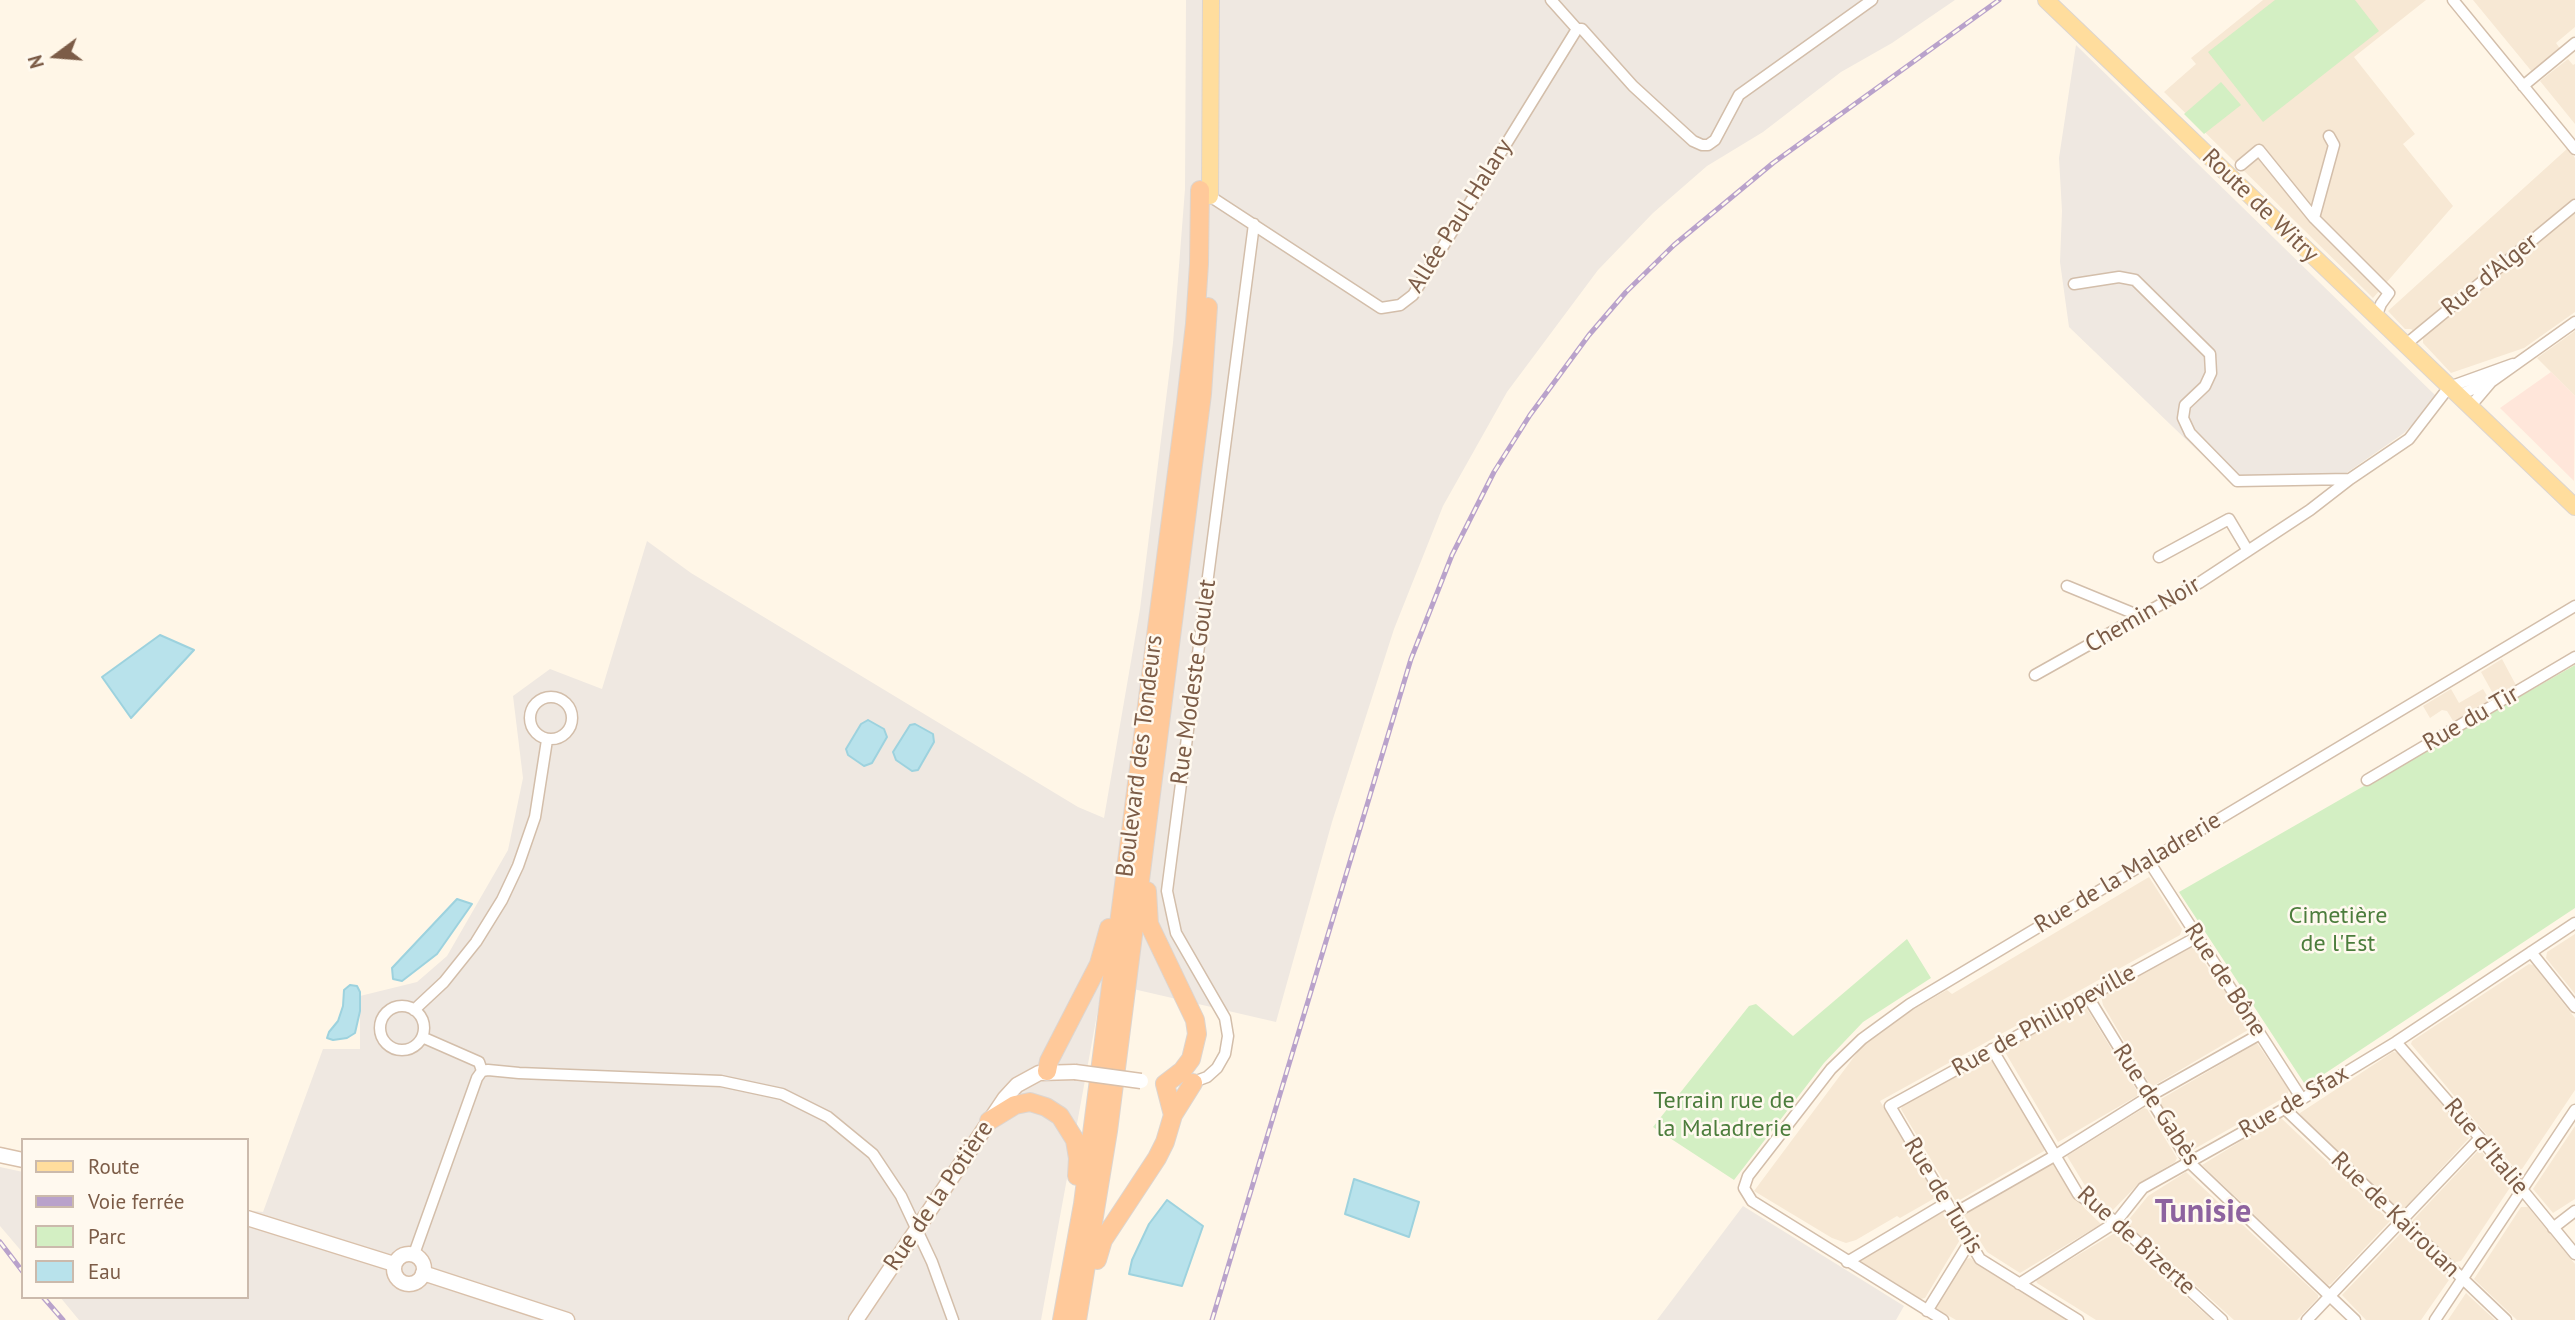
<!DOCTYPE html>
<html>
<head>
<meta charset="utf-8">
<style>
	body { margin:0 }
	#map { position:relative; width:2575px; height:1320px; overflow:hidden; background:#fff6e7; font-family:"PT Sans",sans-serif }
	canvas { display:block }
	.legend { position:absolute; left:21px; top:1138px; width:228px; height:161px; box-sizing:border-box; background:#fff9ef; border:2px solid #cbbaac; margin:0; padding:9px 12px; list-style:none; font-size:21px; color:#7c5c47 }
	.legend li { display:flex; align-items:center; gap:14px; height:35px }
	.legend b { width:35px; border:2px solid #cbbaac }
	.north { position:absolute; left:21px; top:21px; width:70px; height:70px; -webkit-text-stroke:5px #fff9ef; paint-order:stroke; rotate:254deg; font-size:19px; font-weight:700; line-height:28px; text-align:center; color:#7c5c47 }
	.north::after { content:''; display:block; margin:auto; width:24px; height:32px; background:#7c5c47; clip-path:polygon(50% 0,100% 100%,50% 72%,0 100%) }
</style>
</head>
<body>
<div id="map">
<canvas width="2575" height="1320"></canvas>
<ul class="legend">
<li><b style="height:9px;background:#ffdd9d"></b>Route</li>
<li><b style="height:9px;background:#b9a2cb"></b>Voie ferrée</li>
<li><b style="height:19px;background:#d3efc3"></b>Parc</li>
<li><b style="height:19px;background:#b8e2eb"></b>Eau</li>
</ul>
<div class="north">N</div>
</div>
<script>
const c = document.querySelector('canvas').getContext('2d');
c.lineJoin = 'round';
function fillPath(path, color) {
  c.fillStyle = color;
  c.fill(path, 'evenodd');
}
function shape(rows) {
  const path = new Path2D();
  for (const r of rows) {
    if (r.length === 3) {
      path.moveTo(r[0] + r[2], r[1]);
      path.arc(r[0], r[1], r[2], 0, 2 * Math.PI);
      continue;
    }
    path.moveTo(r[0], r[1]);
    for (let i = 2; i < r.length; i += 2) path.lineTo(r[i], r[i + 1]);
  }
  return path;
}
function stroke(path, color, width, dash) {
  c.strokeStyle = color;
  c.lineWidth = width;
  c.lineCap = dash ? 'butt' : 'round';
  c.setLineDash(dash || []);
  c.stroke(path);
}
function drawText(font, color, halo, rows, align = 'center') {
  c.font = font + ' "PT Sans",sans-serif';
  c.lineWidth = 5;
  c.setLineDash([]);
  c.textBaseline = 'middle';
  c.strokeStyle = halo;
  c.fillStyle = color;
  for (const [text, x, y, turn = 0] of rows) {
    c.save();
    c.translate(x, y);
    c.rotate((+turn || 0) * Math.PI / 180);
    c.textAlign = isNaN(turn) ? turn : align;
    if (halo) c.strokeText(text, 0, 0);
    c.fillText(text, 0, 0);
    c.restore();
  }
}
fillPath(shape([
	[2263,0,2426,0,2354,57,2415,134,2403,144,2453,206,2373,298,2164,92,2196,64,2191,58],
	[2473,0,2575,0,2575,27,2556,43,2561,50,2533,73],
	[2568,59,2573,65,2575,64,2575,124,2540,81],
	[2568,148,2575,158,2575,312,2524,348,2451,373,2423,343,2423,339,2411,329,2405,329,2388,311],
	[2575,331,2575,396,2537,358],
	[2502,659,2517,687,2496,699,2481,672],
	[2451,689,2459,703,2483,689,2492,704,2455,724,2447,711,2442,710,2430,718,2423,706],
	[2149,877,2182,929,2180,935,1880,1101,1935,1195,1935,1198,1900,1218,1897,1216,1856,1240,1846,1243,1832,1238,1754,1191,1871,1034,1947,990,1952,994],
	[2575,934,2575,994,2546,958,2547,952],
	[2190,947,2195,948,2221,988,2223,987,2248,1030,2153,1086,2150,1085,2103,1005,2101,996],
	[2529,964,2533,965,2575,1018,2575,1090,2522,1169,2516,1170,2411,1044,2412,1041],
	[2084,1004,2137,1091,2137,1096,2058,1142,2005,1052,2006,1048],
	[2257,1043,2289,1090,2287,1096,2189,1152,2160,1102,2161,1099],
	[2393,1052,2399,1053,2470,1137,2403,1210,2400,1210,2299,1116,2300,1113],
	[1989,1058,1992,1059,2045,1147,2044,1151,1958,1201,1955,1200,1901,1109,1902,1106],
	[2144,1108,2147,1109,2177,1158,2175,1162,2139,1183,2112,1211,2087,1189,2067,1156],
	[2280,1117,2390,1221,2331,1284,2328,1285,2202,1165],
	[2575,1126,2575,1199,2553,1213,2533,1189],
	[2478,1151,2481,1151,2511,1186,2461,1261,2455,1262,2413,1223,2413,1220],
	[2052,1163,2073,1197,2101,1224,2020,1273,1987,1252,1964,1215],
	[2186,1172,2318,1295,2318,1298,2297,1320,2234,1320,2126,1223,2148,1196],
	[2521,1207,2528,1207,2575,1264,2575,1320,2517,1320,2474,1279],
	[1942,1211,1945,1212,1961,1238,1925,1298,1921,1299,1861,1262,1862,1259],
	[2403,1233,2451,1277,2421,1320,2366,1320,2342,1295,2400,1234],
	[2113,1234,2116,1234,2212,1320,2096,1320,2037,1283,2036,1280],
	[1970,1258,2019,1289,2069,1320,1956,1320,1937,1309,1936,1307,1966,1259],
	[2466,1293,2468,1295,2495,1320,2448,1320]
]), '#f7e8d4');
fillPath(shape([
	[2551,372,2575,396,2574,481,2500,408]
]), '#ffe6da');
fillPath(shape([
	[1186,0,1955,0,1892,43,1841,72,1763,132,1707,166,1653,213,1598,270,1507,392,1443,506,1394,629,1332,822,1276,1022,1103,982,1041,1320,79,1320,60,1297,247,1297,247,1210,263,1212,323,1049,360,1049,360,996,417,982,447,956,508,850,523,778,513,696,550,669,602,689,647,541,691,573,1078,807,1104,818,1140,609,1173,343,1185,189],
	[2076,45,2436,396,2429,408,2404,433,2345,474,2224,476,2069,327,2060,262,2062,211,2059,158],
	[0,1167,23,1172,23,1253,0,1226],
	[1743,1206,1904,1306,1896,1320,1657,1320]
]), '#efe8e1');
fillPath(shape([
	[2275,0,2355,0,2379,31,2263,122,2208,52],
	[2221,82,2241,105,2204,134,2184,114],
	[2575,665,2575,908,2306,1086,2179,892],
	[1907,939,1931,978,1863,1022,1824,1063,1734,1180,1653,1127,1749,1006,1756,1004,1793,1036]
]), '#d3efc3');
const water = shape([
	[160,635,194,650,131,718,102,677,160,635],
	[868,720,884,729,887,737,872,763,864,766,848,755,846,749,861,724,868,720],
	[915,724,933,734,934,742,918,770,912,771,896,760,893,752,910,725,915,724],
	[457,899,472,904,437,954,402,981,393,979,392,968,457,899],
	[350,985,357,986,360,992,360,1011,355,1033,347,1038,333,1040,327,1038,329,1032,338,1021,343,1006,344,990,350,985],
	[1354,1179,1419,1202,1409,1237,1345,1214,1354,1179],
	[1167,1200,1203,1226,1182,1286,1129,1274,1132,1260,1149,1224,1167,1200]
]);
fillPath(water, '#b8e2eb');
stroke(water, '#9dd2de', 2);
const minor = shape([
	[1551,0,1577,29,1582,29,1633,86,1693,141,1702,145,1708,145,1715,140,1739,95,1872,0],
	[2453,0,2575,149],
	[2523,86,2575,43],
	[2241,165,2259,150,2314,218,2389,293,2381,304,2376,317],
	[1205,193,1381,308,1400,305,1413,295,1577,29],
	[2314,218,2334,145,2329,136],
	[2074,284,2119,277,2135,280,2210,354,2211,373,2205,386,2185,405,2183,418,2190,433,2237,481,2350,479,2409,439,2449,387,2513,364],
	[2405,345,2575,205],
	[2458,395,2491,382],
	[2475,411,2472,407,2474,402,2491,382,2575,322],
	[2159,557,2229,519,2248,551],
	[2067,586,2140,616],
	[2035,675,2199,583,2310,510,2350,479],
	[551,718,21],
	[2367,780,2575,657],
	[2148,860,2302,1099],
	[2531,952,2575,1007],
	[2088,997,2189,1162,2355,1320],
	[402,1028,22],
	[414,1010,444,982,476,942,502,900,518,866,535,817,547,740],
	[422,1037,479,1062,482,1071],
	[2396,1042,2480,1138,2575,1254],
	[1992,1049,2078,1194,2116,1222,2222,1320],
	[482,1071,488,1070,519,1073,721,1081,782,1094,828,1117,873,1154,901,1196,932,1262,953,1320],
	[1188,1084,1207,1077,1217,1068,1225,1054,1228,1036,1225,1018,1176,933,1167,891,1254,224],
	[2285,1109,2506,1320],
	[1953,1214,2056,1155,2150,1096,2260,1034],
	[2553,1228,2575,1211],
	[414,1254,477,1078,482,1071],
	[1847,1262,1946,1203],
	[2019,1284,2116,1222,2143,1188,2302,1099,2396,1042,2575,923],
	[1927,1311,1969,1243],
	[1943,1320,1752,1201,1744,1188,1748,1176,1831,1069,1862,1039,1910,1004,2575,606],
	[2078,1320,1980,1259,1890,1106,2197,937],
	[2307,1320,2480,1138],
	[2435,1320,2575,1110]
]);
const secondary = shape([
	[0,1155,23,1160],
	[247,1218,394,1264],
	[409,1269,15],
	[423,1273,567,1320],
	[856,1320,1005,1098,1017,1085,1039,1073,1075,1072]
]);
const primary = shape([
	[2046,0,2575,507],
	[1210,196,1211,0]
]);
const trunk = shape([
	[1147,891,1149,924,1195,1020,1197,1034,1191,1059,1182,1071,1165,1084,1173,1115],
	[1047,1071,1049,1061,1099,964,1109,928],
	[989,1121,1015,1105,1030,1102,1046,1107,1060,1116,1075,1140,1078,1158,1077,1176],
	[1097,1260,1103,1240,1157,1158,1165,1142,1173,1115,1193,1083],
	[1062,1320,1083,1204,1186,402,1195,324,1199,264,1200,190],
	[1077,1320,1108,1131,1202,394,1208,307]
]);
stroke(minor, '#d3beaa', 13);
stroke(secondary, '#d9c0aa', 17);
stroke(primary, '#ddd5cf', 18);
stroke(trunk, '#ddd5cf', 20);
stroke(minor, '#fff', 10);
stroke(secondary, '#fff', 14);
stroke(primary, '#ffdd9d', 16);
stroke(trunk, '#ffc99a', 18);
const rail = shape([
	[0,1242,23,1272],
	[43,1297,63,1320],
	[1212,1320,1411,659,1452,555,1494,472,1530,415,1589,335,1626,292,1674,245,1773,163,1999,0]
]);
stroke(rail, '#b9a2cb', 5);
stroke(rail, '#fff9ef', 2.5, [8]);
const secondaryBridge = shape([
	[1075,1072,1141,1081]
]);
stroke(secondaryBridge, '#d9c0aa', 17, []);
stroke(secondaryBridge, '#fff', 14);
drawText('24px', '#7c5c47', '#fff9ef', [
	["Route de Witry",2260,206,44],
	["Allée Paul Halary",1460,216,-58],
	["Rue d'Alger",2490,275,-39],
	["Chemin Noir",2143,615,-30],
	["Rue Modeste Goulet",1194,682,-82],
	["Rue du Tir",2471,719,-30],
	["Boulevard des Tondeurs",1140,756,-83],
	["Rue de la Maladrerie",2128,873,-31],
	["Rue de Bône",2225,980,57],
	["Rue de Philippeville",2044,1021,-29],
	["Rue de Sfax",2294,1102,-30],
	["Rue de Gabès",2156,1105,57],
	["Rue d'Italie",2486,1147,50],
	["Rue de la Potière",939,1196,-56],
	["Rue de Tunis",1943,1196,59],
	["Rue de Kairouan",2395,1215,44],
	["Rue de Bizerte",2136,1241,42]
]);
drawText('24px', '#4c7d3c', '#fff9ef', [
	["Cimetière",2338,916],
	["de l'Est",2338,944],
	["Terrain rue de",1724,1101],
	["la Maladrerie",1724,1129]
]);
drawText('bold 32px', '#8d639f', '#fff9ef', [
	["Tunisie",2203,1213]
]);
</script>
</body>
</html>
